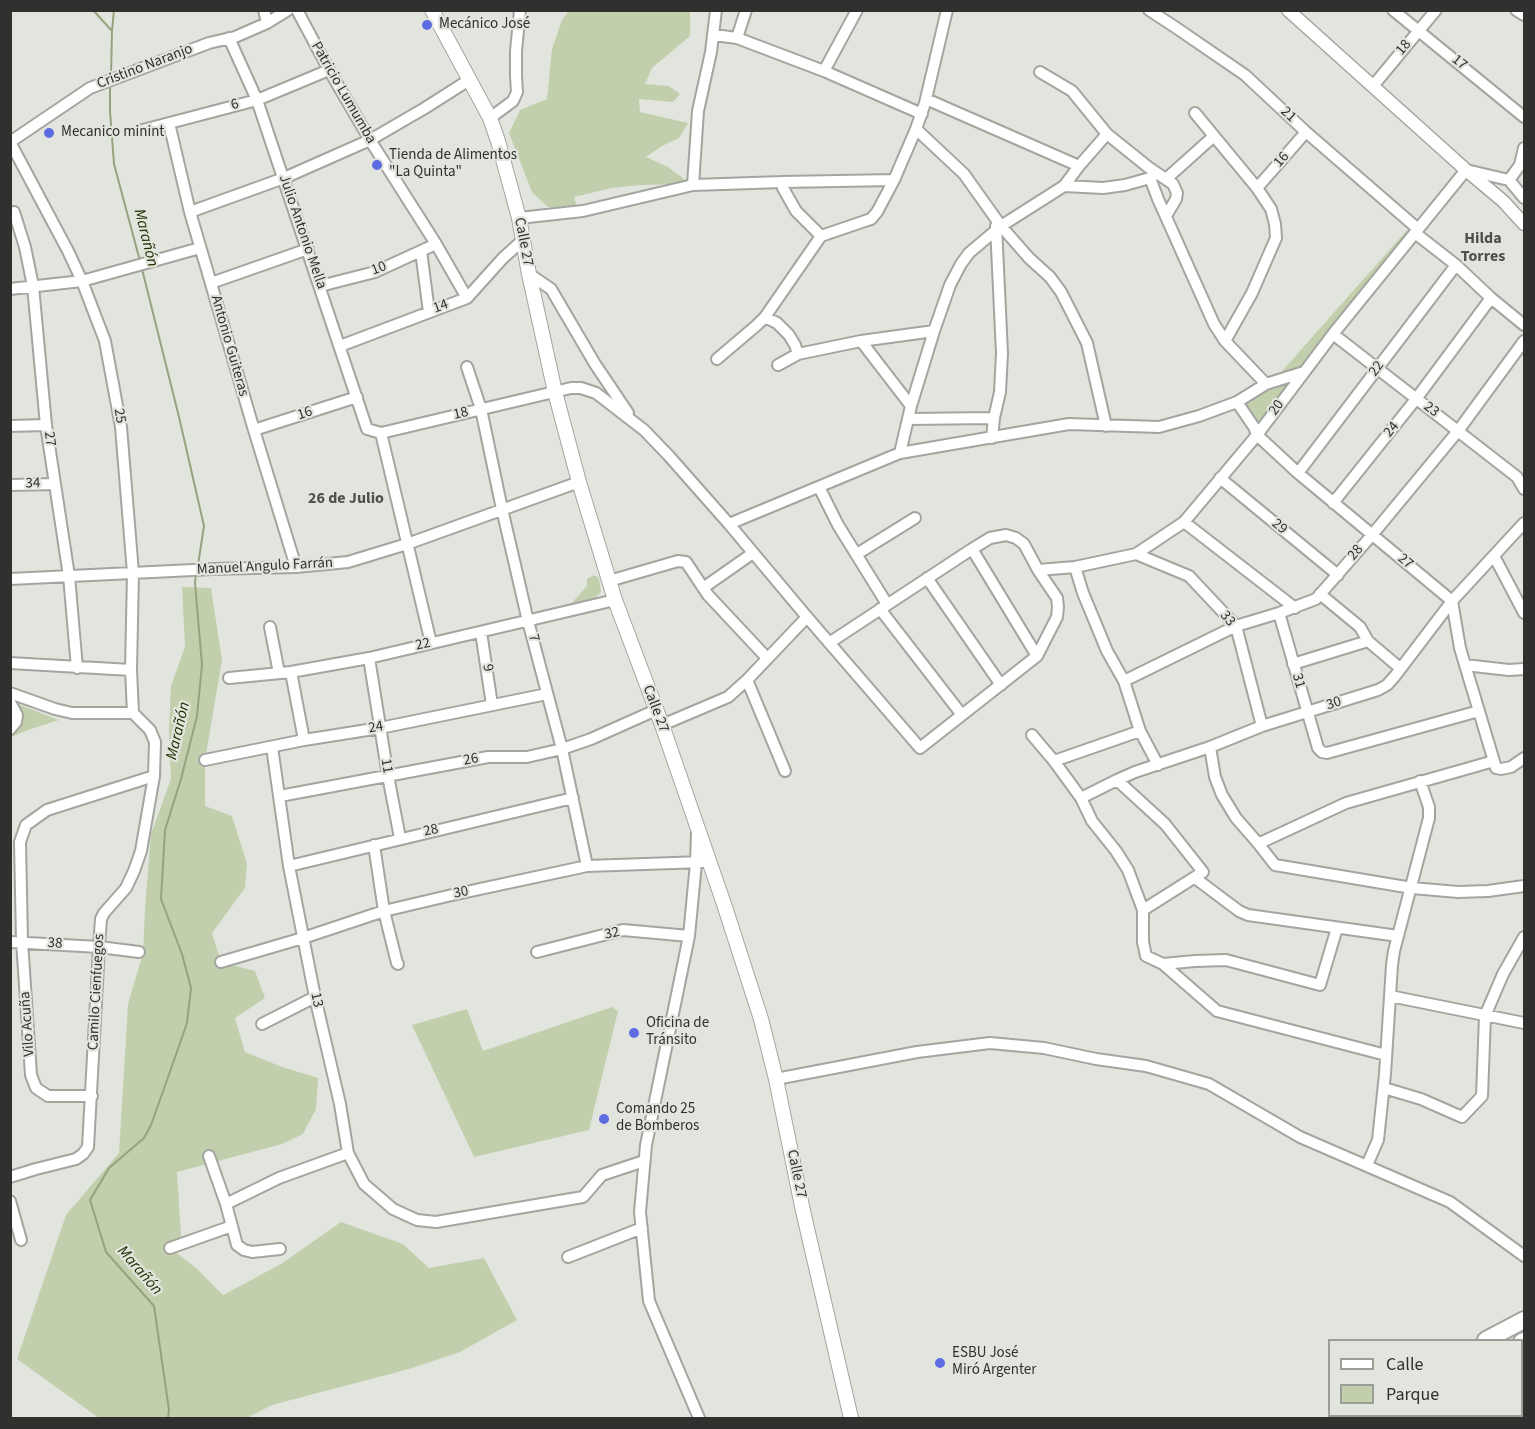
<!DOCTYPE html>
<html>
<head>
<meta charset="utf-8">
<style>
	body { margin:0 }
	#map { position:relative; width:1535px; height:1429px; overflow:hidden; background:#e2e5de; font-family:"Source Sans 3",sans-serif }
	canvas { display:block }
	.frame { position:absolute; inset:0; border:12px solid #30312f; pointer-events:none }
	.legend { position:absolute; left:1328px; top:1339px; width:195px; height:78px; box-sizing:border-box; background:#e2e5de; border:2px solid #9b9d98; margin:0; padding:8px 10px; list-style:none; font-size:18px; color:#30312f }
	.legend li { display:flex; align-items:center; gap:12px; height:30px }
	.legend b { width:30px; border:2px solid #9b9d98 }
</style>
</head>
<body>
<div id="map">
<canvas width="1535" height="1429"></canvas>
<div class="frame"></div>
<ul class="legend">
<li><b style="height:8px;background:#fff"></b>Calle</li>
<li><b style="height:16px;background:#c2cfac"></b>Parque</li>
</ul>
</div>
<script>
const c = document.querySelector('canvas').getContext('2d');
c.lineJoin = 'round';
function fillPath(path, color) {
  c.fillStyle = color;
  c.fill(path, 'evenodd');
}
function shape(rows) {
  const path = new Path2D();
  for (const r of rows) {
    path.moveTo(r[0], r[1]);
    for (let i = 2; i < r.length; i += 2) path.lineTo(r[i], r[i + 1]);
  }
  return path;
}
function stroke(path, color, width, dash) {
  c.strokeStyle = color;
  c.lineWidth = width;
  c.lineCap = dash ? 'butt' : 'round';
  c.setLineDash(dash || []);
  c.stroke(path);
}
function drawText(font, color, halo, rows, align = 'center') {
  c.font = font + ' "Source Sans 3",sans-serif';
  c.lineWidth = 4.5;
  c.setLineDash([]);
  c.textBaseline = 'middle';
  c.strokeStyle = halo;
  c.fillStyle = color;
  for (const [text, x, y, turn = 0] of rows) {
    c.save();
    c.translate(x, y);
    c.rotate((+turn || 0) * Math.PI / 180);
    c.textAlign = isNaN(turn) ? turn : align;
    if (halo) c.strokeText(text, 0, 0);
    c.fillText(text, 0, 0);
    c.restore();
  }
}
fillPath(shape([
	[569,11,690,11,690,36,652,68,645,84,669,86,680,94,673,102,639,99,640,112,688,123,679,138,662,146,646,157,668,167,684,179,685,184,640,185,612,188,574,197,577,207,548,207,532,192,509,133,520,110,547,99,552,49,562,20],
	[1407,230,1411,232,1259,423,1245,404,1268,387],
	[594,575,599,578,601,592,593,600,570,607,570,605,587,586,587,579],
	[182,587,211,588,222,660,205,760,205,806,232,816,247,864,245,888,212,933,221,962,255,971,265,998,235,1018,245,1052,282,1067,318,1078,316,1109,303,1134,282,1144,177,1172,181,1236,170,1248,196,1268,223,1295,281,1264,341,1222,403,1244,429,1268,484,1258,517,1320,460,1352,409,1369,272,1405,247,1418,99,1418,17,1359,66,1215,119,1153,128,1004,143,953,145,909,151,834,171,779,169,732,171,686,185,647],
	[10,701,59,720,31,729,11,737],
	[612,1007,618,1011,589,1130,474,1157,412,1025,467,1009,483,1051]
]), '#c2cfac');
stroke(shape([
	[93,10,112,31,111,75],
	[112,31,114,10],
	[110,84,110,111,114,164,140,261],
	[142,269,179,417,204,526,198,565],
	[168,1418,169,1410,154,1306,106,1252,90,1200,109,1168,144,1138,151,1125,166,1083,187,1023,191,988,182,954,161,899,165,830,181,779,197,716,202,665,195,583,196,573]
]), '#95a37e', 2);
const minor = shape([
	[264,10,267,23],
	[297,10,329,70,370,140,436,244,467,298],
	[1149,10,1175,27,1245,75,1306,132,1418,229],
	[1393,10,1524,117],
	[1516,10,1524,15],
	[714,35,737,38,824,71,922,114],
	[229,38,257,100,367,429,381,433,571,388,581,388,596,393,644,430,669,456,729,524,807,617,920,748,1037,656,1057,617,1058,607,1057,598,1038,570,1024,544,1016,538,1006,535,990,538,972,549,829,643],
	[737,38,746,10],
	[824,71,857,10],
	[1040,72,1072,91,1107,134,1148,167,1173,184,1177,193,1176,199,1166,216],
	[1373,86,1436,10],
	[926,99,1079,166],
	[1195,113,1257,188,1271,209,1275,224,1276,238,1252,293,1225,341],
	[490,118,513,101,517,92,516,76,516,51,520,10],
	[169,123,190,212,254,430,296,567],
	[916,129,964,174,1001,226,1029,258,1050,277,1061,292,1087,343,1106,426],
	[139,131,257,100,329,70],
	[10,142,68,251,82,281,105,341,121,427,133,573,131,670,133,713],
	[10,142,90,88,209,43,235,37,267,23,288,10],
	[1150,178,1158,199,1214,324,1225,341,1266,384],
	[1166,179,1214,136],
	[1509,180,1520,165,1524,148],
	[782,182,783,188,796,211,821,236],
	[693,185,698,111,711,52,716,10],
	[1064,186,1103,188,1125,185,1150,178,1154,175],
	[1257,188,1306,132],
	[14,212,25,247,33,286,46,425,69,576,77,668],
	[190,212,284,178,370,140,425,108,469,80],
	[519,218,583,211,693,185,782,182,894,180],
	[1415,233,1456,265,1491,298,1524,325],
	[421,251,429,312],
	[529,274,551,289,595,364,628,413],
	[211,283,308,249],
	[320,286,375,272,436,244],
	[10,289,82,281,200,248],
	[765,317,777,323,789,335,795,345,798,354],
	[1333,334,1517,477,1524,489],
	[861,341,911,406],
	[340,346,467,298,503,258,523,240],
	[717,359,757,325,765,317,821,236,862,222,871,219,877,212,894,180,916,129,925,103,947,10],
	[778,365,798,354,861,341,934,331],
	[467,367,481,409,502,509,528,621,562,749,587,866],
	[1237,402,1254,427,1257,435,1298,473,1452,601,1460,648,1496,768,1501,769,1511,767,1524,758],
	[908,419,994,418],
	[10,426,46,425],
	[254,430,357,397],
	[381,433,431,643],
	[992,438,994,418,1000,392,1002,353,996,226],
	[900,453,911,406,934,331,950,285,961,264,969,253,1001,226,1064,186,1079,166,1107,134],
	[1298,473,1456,265],
	[1220,478,1338,575],
	[10,485,55,484],
	[819,487,838,525,887,604],
	[1333,503,1416,399,1491,298],
	[1184,522,1295,608],
	[729,524,900,453,1069,424,1159,427,1199,416,1237,402,1266,384,1304,372],
	[972,549,1037,656],
	[857,554,915,518],
	[1136,554,1189,576,1236,626,1262,726],
	[1494,556,1524,613],
	[1075,567,1083,593,1107,651,1124,681,1140,731,1158,765],
	[1038,570,1075,567,1136,554,1184,522,1257,435,1333,334,1466,170,1509,180,1524,198],
	[927,578,1001,685],
	[10,579,213,569,296,567,348,562,407,544,579,482],
	[609,581,678,561,686,562,708,595,767,658],
	[703,588,753,553],
	[1320,594,1360,627,1368,641,1400,668],
	[880,609,962,715],
	[1279,613,1318,748,1322,752,1327,753,1479,711],
	[270,627,279,673],
	[481,632,492,705],
	[369,658,388,776,400,838],
	[10,663,131,670],
	[1293,664,1368,641],
	[1465,665,1509,670,1524,669],
	[291,672,304,740],
	[229,678,291,672,369,658,615,600],
	[747,680,785,771],
	[1124,681,1236,626,1279,613,1316,599,1372,535,1458,431,1524,341],
	[10,693,55,709,72,713,133,713],
	[10,702,17,715,16,722,10,729],
	[662,725,728,697,747,680,807,617],
	[1032,735,1054,761,1081,798,1092,821,1116,851,1128,870,1143,910,1143,942,1146,956,1163,964,1217,1011,1386,1055],
	[272,747,289,866,315,997,340,1104,348,1153,364,1184,393,1209,417,1220,436,1222,583,1197,602,1175,644,1161],
	[1210,747,1215,777,1222,795,1236,818,1257,842,1262,842,1346,803,1494,761],
	[205,760,304,740,380,728,547,694],
	[1054,761,1140,731],
	[1117,780,1165,824,1203,872,1143,910],
	[280,796,488,757,527,757,562,749,591,739,656,710],
	[1081,798,1117,780,1135,772,1210,747,1262,726,1378,690,1387,685,1395,676,1452,601,1524,523],
	[697,833,696,863,689,936,646,1145,640,1212,649,1301,699,1418],
	[1257,842,1275,865,1412,888,1458,892,1488,891,1524,886],
	[374,845,384,911,397,963,398,964],
	[289,866,573,798],
	[1195,878,1239,911,1248,915,1398,936],
	[10,942,99,947,139,952],
	[537,952,623,930,689,936],
	[221,962,303,938,384,911,452,895,587,866,703,862],
	[1163,964,1195,961,1226,960,1320,985,1337,928],
	[1390,996,1524,1023],
	[262,1024,315,997],
	[776,1079,917,1052,990,1043,1044,1048,1096,1059,1146,1066,1209,1084,1300,1137,1450,1202,1524,1256],
	[1384,1088,1421,1099,1462,1117,1482,1096,1485,1016,1503,974,1524,937],
	[92,1096,48,1096,36,1088,31,1075,22,941,20,842,26,825,47,810,154,776],
	[209,1156,226,1204,237,1245,244,1250,252,1252,280,1249],
	[1367,1165,1378,1140,1385,1074,1392,965,1394,951,1429,818,1429,807,1420,781],
	[10,1177,36,1169,76,1159,83,1154,88,1147,99,947,101,919,104,913,126,888,134,871,141,851,154,776,155,742,150,730,133,713],
	[10,1201,21,1240],
	[226,1204,279,1178,348,1153],
	[170,1248,232,1226],
	[568,1257,642,1228]
]);
const tertiary = shape([
	[1288,10,1466,170,1503,201,1524,224]
]);
const secondary = shape([
	[432,10,490,118,498,141,519,218,529,274,555,392,579,482,615,600,662,725,724,904,761,1019,776,1079,803,1211,851,1418]
]);
const trunk = shape([
	[1486,1340,1524,1320],
	[1522,1342,1524,1341],
	[1341,1418,1346,1416],
	[1381,1418,1387,1416]
]);
stroke(minor, '#a3a59f', 14);
stroke(tertiary, '#a3a59f', 15);
stroke(secondary, '#a3a59f', 16);
stroke(trunk, '#a3a59f', 20);
stroke(minor, '#fff', 10);
stroke(tertiary, '#fff', 12);
stroke(secondary, '#fff', 14);
stroke(trunk, '#fff', 16);
for (const [x, y, r, color] of [
	[427,25,6,"#5e6ce4"],
	[49,133,6,"#5e6ce4"],
	[377,165,6,"#5e6ce4"],
	[634,1033,6,"#5e6ce4"],
	[604,1119,6,"#5e6ce4"],
	[940,1363,6,"#5e6ce4"]
]) {
  const dot = new Path2D();
  dot.arc(x, y, r, 0, 2 * Math.PI);
  c.fillStyle = color;
  c.fill(dot);
  stroke(dot, '#e2e5de', 2);
}
drawText('15px', '#30312f', '#e2e5de', [
	["Mecánico José",439,25],
	["Mecanico minint",61,133],
	["Tienda de Alimentos",389,156],
	["\"La Quinta\"",389,173],
	["Oficina de",646,1024],
	["Tránsito",646,1041],
	["Comando 25",616,1110],
	["de Bomberos",616,1127],
	["ESBU José",952,1354],
	["Miró Argenter",952,1371]
], 'left');
drawText('15px', '#30312f', '#e2e5de', [
	["18",1404,48,-50],
	["17",1459,63,39],
	["Cristino Naranjo",145,67,-21],
	["Patricio Lumumba",343,93,60],
	["6",235,105,-15],
	["21",1288,115,43],
	["16",1282,160,-49],
	["Julio Antonio Mella",302,232,71],
	["Calle 27",523,242,79],
	["10",379,269,-21],
	["14",441,307,-20],
	["Antonio Guiteras",229,346,74],
	["22",1377,369,-53],
	["20",1277,408,-53],
	["23",1431,410,38],
	["16",305,414,-18],
	["18",461,414,-14],
	["25",119,416,80],
	["24",1392,430,-51],
	["27",49,439,82],
	["34",33,484,-1],
	["29",1279,527,40],
	["28",1356,553,-50],
	["27",1405,562,39],
	["Manuel Angulo Farrán",265,567,-3],
	["33",1227,619,51],
	["7",533,638,76],
	["22",423,645,-13],
	["9",487,668,81],
	["31",1298,681,74],
	["30",1334,704,-18],
	["Calle 27",655,709,69],
	["24",376,728,-10],
	["26",471,760,-11],
	["11",386,766,81],
	["28",431,831,-13],
	["30",461,893,-12],
	["32",612,934,-12],
	["38",55,944,4],
	["Camilo Cienfuegos",97,992,-87],
	["13",316,1000,77],
	["Vilo Acuña",28,1024,-94],
	["Calle 27",796,1174,78]
]);
drawText('italic 16px', '#222f02', '#e2e5de', [
	["Marañón",145,238,76],
	["Marañón",179,731,-77],
	["Marañón",139,1271,49]
]);
drawText('bold 16px', '#4e504b', '#e2e5de', [
	["Hilda",1483,239],
	["Torres",1483,257],
	["26 de Julio",346,499]
]);
</script>
</body>
</html>
